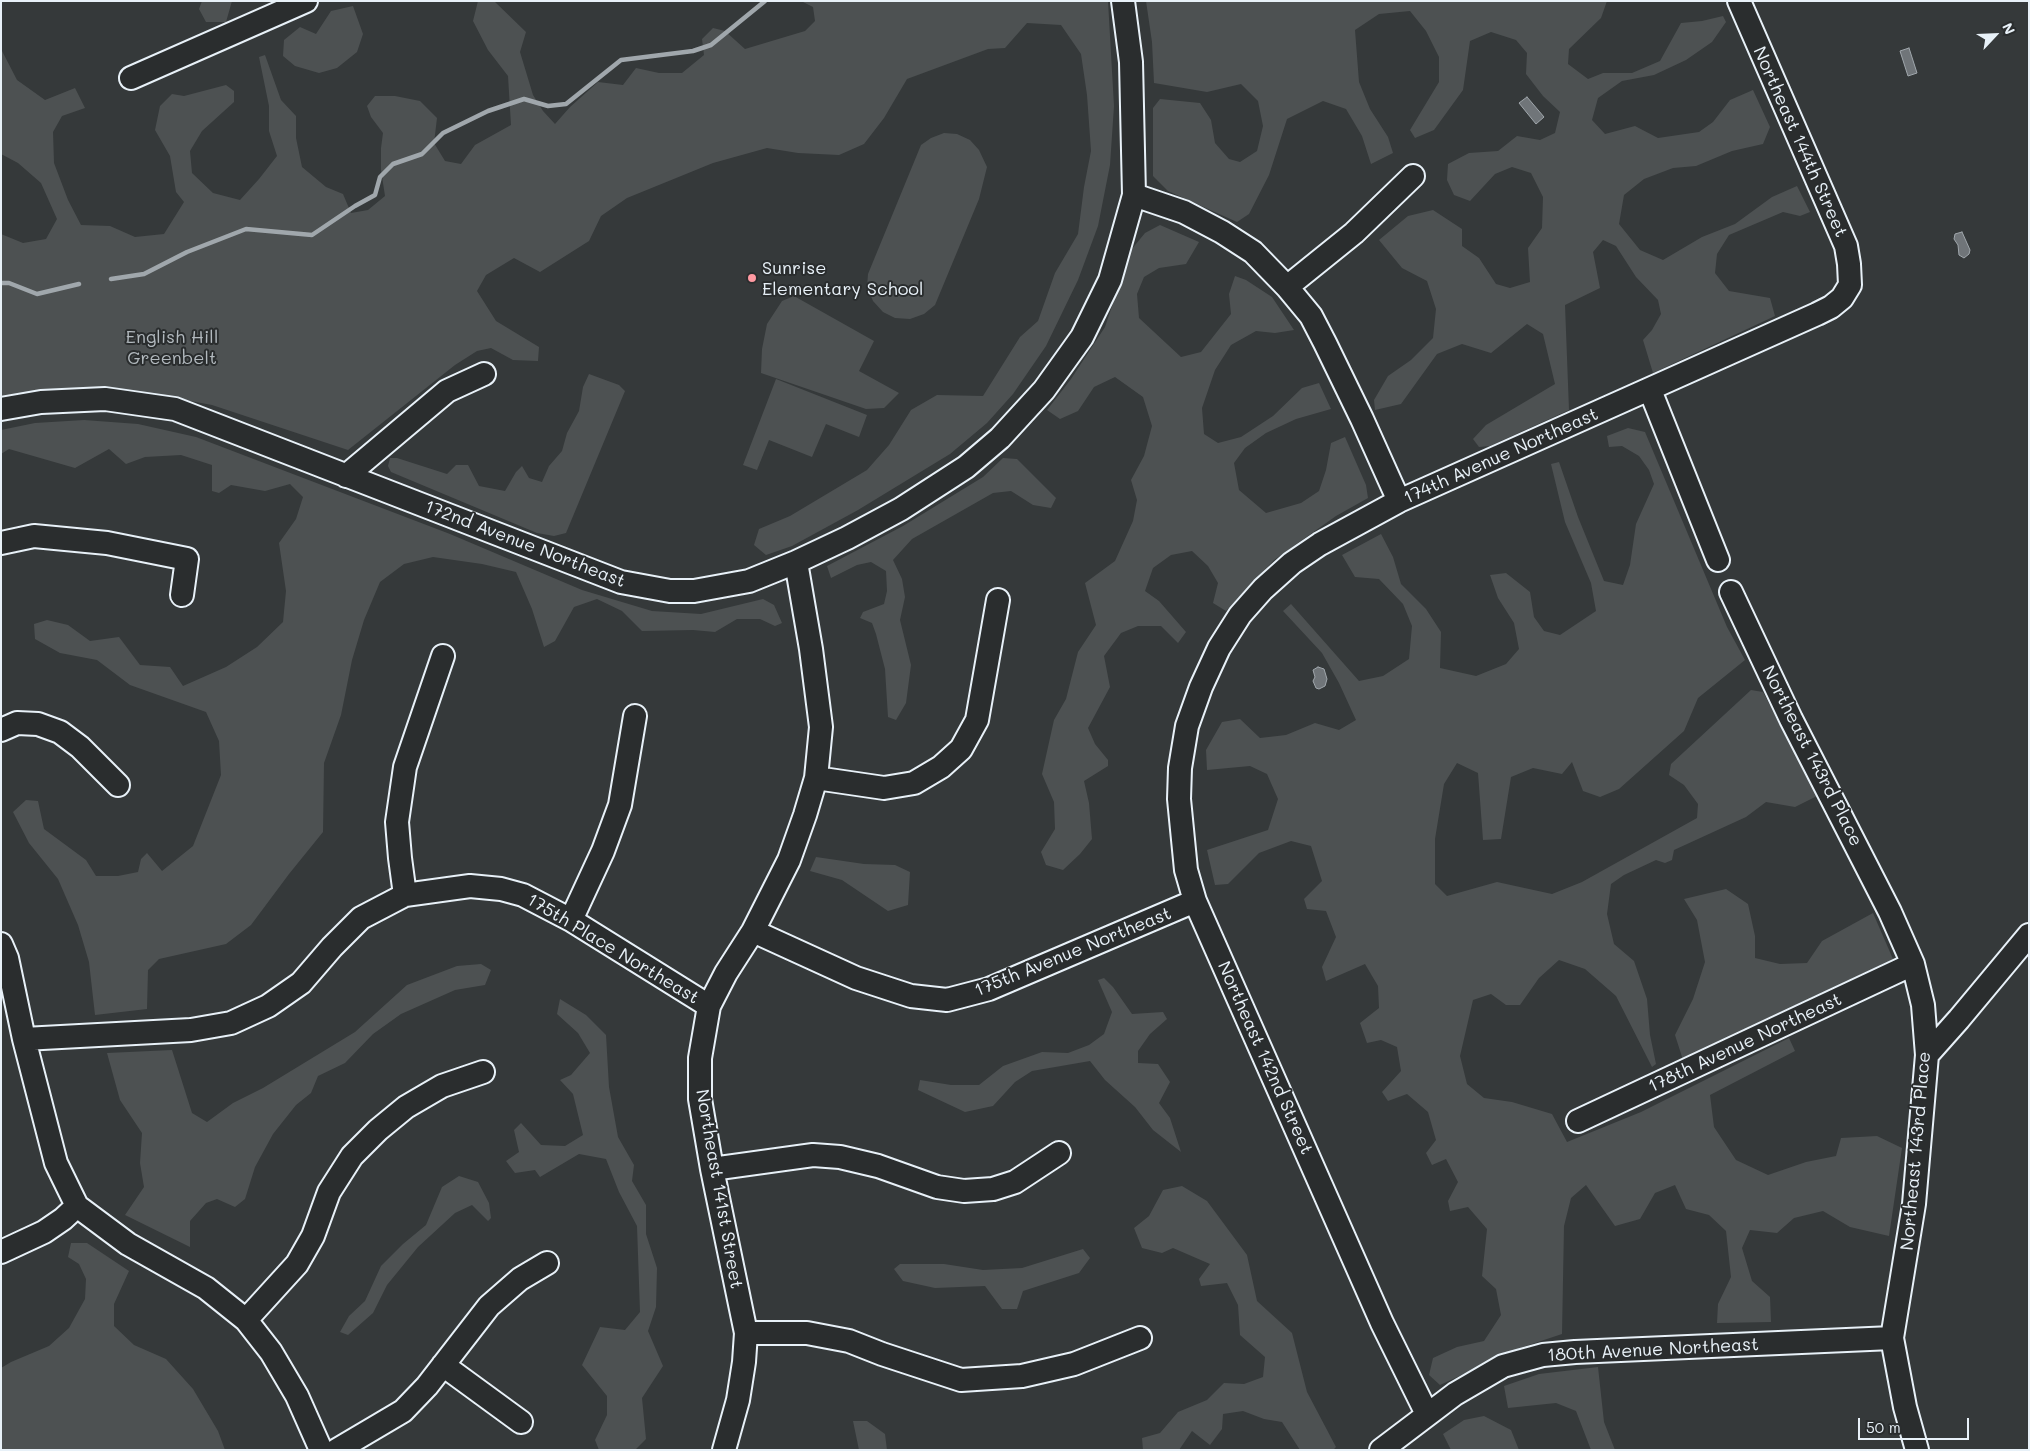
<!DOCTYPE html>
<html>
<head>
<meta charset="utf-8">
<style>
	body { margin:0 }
	#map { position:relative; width:2030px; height:1451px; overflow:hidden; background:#35393a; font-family:Mali,sans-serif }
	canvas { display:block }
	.frame { position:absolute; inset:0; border:2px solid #e8f1f8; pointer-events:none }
	.north { position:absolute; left:1970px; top:10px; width:50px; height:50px; -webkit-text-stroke:4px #2a2d2e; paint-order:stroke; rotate:65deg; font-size:14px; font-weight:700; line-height:20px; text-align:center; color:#e8f1f8 }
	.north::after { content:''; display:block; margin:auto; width:18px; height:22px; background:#e8f1f8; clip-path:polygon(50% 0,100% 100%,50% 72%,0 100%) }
	.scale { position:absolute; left:1858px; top:1418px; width:111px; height:22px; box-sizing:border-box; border:2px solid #e8f1f8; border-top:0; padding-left:6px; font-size:15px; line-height:18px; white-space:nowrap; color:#e8f1f8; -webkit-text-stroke:4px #2a2d2e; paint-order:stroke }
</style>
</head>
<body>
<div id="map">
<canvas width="2030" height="1451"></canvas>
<div class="frame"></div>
<div class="north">N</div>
<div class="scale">50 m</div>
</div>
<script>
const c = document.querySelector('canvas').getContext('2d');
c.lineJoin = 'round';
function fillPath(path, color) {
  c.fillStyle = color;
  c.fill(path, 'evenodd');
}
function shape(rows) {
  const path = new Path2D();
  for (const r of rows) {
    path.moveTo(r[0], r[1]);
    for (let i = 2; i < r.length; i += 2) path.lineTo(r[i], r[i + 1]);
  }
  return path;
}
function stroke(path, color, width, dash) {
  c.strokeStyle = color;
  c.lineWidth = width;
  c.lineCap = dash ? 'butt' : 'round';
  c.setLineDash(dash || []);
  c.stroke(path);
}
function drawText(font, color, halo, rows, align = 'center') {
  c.font = font + ' Mali,sans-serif';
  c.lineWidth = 4;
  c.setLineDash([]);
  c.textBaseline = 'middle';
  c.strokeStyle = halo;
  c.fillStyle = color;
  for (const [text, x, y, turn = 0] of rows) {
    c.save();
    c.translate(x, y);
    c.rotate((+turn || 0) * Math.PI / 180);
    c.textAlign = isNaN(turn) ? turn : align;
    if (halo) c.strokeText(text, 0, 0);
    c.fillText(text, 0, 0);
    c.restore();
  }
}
fillPath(shape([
	[202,1,232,1,226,22,206,22,199,9],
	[478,1,494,1,526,32,520,52,533,95,543,111,555,124,570,107,598,82,623,85,636,68,659,73,682,73,704,55,702,39,713,28,725,31,745,49,805,31,815,21,813,7,801,1,1108,1,1114,106,1110,165,1098,226,1078,280,1046,346,1013,394,987,423,950,454,858,510,792,546,766,555,754,545,759,529,790,516,867,470,889,445,911,410,937,395,983,396,1020,337,1038,321,1055,273,1078,234,1084,187,1091,151,1087,95,1081,54,1061,25,1027,23,1005,48,988,49,907,79,884,118,864,144,839,155,798,153,767,148,713,163,627,198,601,216,589,241,540,272,514,258,486,275,477,291,496,321,539,347,538,361,513,360,491,348,477,351,455,365,348,450,212,405,142,392,90,392,1,398,1,234,23,243,46,239,57,219,41,183,18,163,1,154,1,49,17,80,45,100,75,88,85,108,62,116,53,132,54,163,68,200,81,225,110,226,135,237,164,234,184,202,176,192,170,156,155,130,160,106,172,94,184,96,226,85,234,91,234,102,202,131,190,151,192,173,213,193,240,200,259,179,277,156,269,131,269,106,259,57,265,55,281,100,296,116,296,138,302,167,326,187,343,194,351,213,368,210,385,196,381,170,381,148,383,133,371,117,367,106,375,96,395,96,420,101,437,118,434,143,445,161,461,164,475,145,511,125,508,76,488,50,473,21],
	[1146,1,1607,1,1601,18,1569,49,1568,64,1588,79,1603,73,1632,73,1660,61,1681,23,1702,21,1723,16,1726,22,1712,42,1686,60,1654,75,1622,81,1598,98,1592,120,1605,134,1635,126,1658,138,1699,132,1713,122,1730,100,1753,90,1770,127,1763,144,1732,151,1696,166,1673,168,1644,179,1624,195,1619,224,1640,250,1663,260,1702,237,1735,224,1772,197,1797,186,1810,212,1800,216,1783,212,1729,235,1717,254,1715,273,1729,291,1770,298,1775,316,1653,373,1643,340,1652,330,1661,314,1658,300,1636,277,1616,246,1603,240,1593,252,1600,288,1565,305,1569,410,1490,446,1479,447,1473,439,1486,425,1555,384,1543,334,1527,324,1491,353,1462,344,1437,354,1401,404,1375,410,1374,400,1388,376,1411,360,1433,338,1436,309,1427,281,1402,268,1379,240,1408,216,1433,210,1462,229,1462,246,1479,258,1496,284,1510,288,1530,282,1528,248,1542,228,1543,197,1531,173,1512,167,1495,174,1470,201,1454,195,1447,180,1448,164,1469,153,1498,151,1517,136,1540,140,1555,133,1560,112,1543,96,1526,74,1527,53,1516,40,1491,32,1470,41,1463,90,1434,130,1415,138,1410,130,1439,82,1439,57,1426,31,1410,11,1379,14,1355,30,1359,82,1370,109,1388,137,1393,153,1371,164,1362,136,1346,109,1323,101,1287,119,1269,175,1249,214,1237,222,1168,191,1153,176,1153,108,1160,99,1200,103,1211,120,1215,143,1229,159,1240,162,1257,151,1263,126,1258,101,1241,84,1207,92,1154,83,1152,42],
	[353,6,363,34,357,52,337,68,319,73,295,66,283,56,284,40,300,27,316,34,331,11],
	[944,133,957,134,970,140,979,150,987,167,979,199,935,305,924,314,910,319,895,318,883,312,873,301,867,287,868,274,921,145,931,138],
	[1160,225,1199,242,1186,264,1159,268,1144,277,1137,294,1139,318,1181,357,1201,352,1231,314,1229,294,1235,276,1246,280,1272,297,1294,330,1275,333,1256,331,1231,345,1215,370,1202,408,1204,434,1218,443,1241,437,1273,416,1302,388,1319,383,1331,409,1296,419,1266,433,1245,448,1234,463,1239,490,1266,513,1301,503,1319,491,1326,470,1331,443,1345,437,1366,485,1368,498,1336,516,1274,560,1226,611,1213,603,1218,583,1208,566,1192,551,1171,555,1153,568,1145,591,1159,601,1186,632,1178,643,1161,626,1138,626,1121,633,1104,656,1110,687,1088,728,1095,744,1108,760,1108,766,1084,781,1089,803,1092,839,1080,854,1063,870,1046,865,1041,852,1055,829,1054,802,1042,774,1054,720,1066,699,1078,652,1096,625,1085,583,1115,561,1133,521,1137,500,1131,480,1144,456,1152,426,1143,397,1115,377,1094,387,1078,411,1060,419,1047,410,1071,379,1105,327,1131,250,1145,233],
	[794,296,874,341,859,371,899,393,884,408,866,409,761,373,762,349,767,324,782,301],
	[589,374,619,385,625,391,566,533,554,536,537,533,391,472,388,466,390,458,397,458,447,474,456,465,468,465,479,486,505,491,516,472,522,466,529,478,542,482,549,466,562,451,567,433,579,411,583,387],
	[776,379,867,415,859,437,826,424,812,457,769,440,757,470,743,465],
	[84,420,138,424,196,437,450,534,582,590,652,611,701,614,763,599,774,605,782,623,775,626,760,619,737,619,715,632,693,630,642,631,622,611,597,599,574,607,555,641,544,647,532,609,516,572,482,564,433,557,404,564,380,582,364,620,352,660,341,715,324,763,323,832,289,874,251,925,226,944,159,959,148,970,147,1009,95,1015,89,962,78,925,58,879,29,843,13,812,26,800,38,801,44,829,86,860,96,876,118,876,138,872,141,859,147,853,162,871,193,846,221,775,219,741,206,712,130,685,97,660,60,653,35,639,34,624,47,620,68,625,90,641,119,637,140,665,170,667,183,686,226,667,257,647,283,622,286,591,279,543,296,519,303,497,290,484,265,491,231,485,219,493,212,491,212,465,181,455,145,457,126,464,109,449,75,468,9,449,1,454,1,430,35,423],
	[1628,428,1645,432,1727,627,1745,660,1698,698,1684,731,1619,789,1600,797,1583,791,1572,762,1562,774,1533,768,1511,777,1501,839,1483,840,1478,773,1457,763,1444,784,1435,839,1435,884,1447,896,1497,882,1552,894,1582,882,1697,818,1698,804,1684,785,1669,775,1671,764,1751,690,1763,692,1817,796,1795,807,1766,802,1746,817,1674,850,1672,860,1665,863,1656,860,1624,875,1611,884,1607,914,1614,944,1634,961,1647,999,1650,1035,1656,1064,1652,1067,1616,996,1585,969,1559,960,1539,978,1520,1005,1506,1005,1491,994,1473,1000,1460,1056,1467,1084,1484,1098,1512,1102,1552,1114,1567,1142,1641,1112,1789,1038,1795,1051,1710,1095,1714,1127,1736,1160,1768,1175,1806,1162,1836,1156,1841,1138,1877,1136,1902,1148,1889,1236,1850,1227,1823,1211,1794,1218,1777,1233,1750,1230,1742,1248,1752,1281,1770,1297,1771,1322,1717,1323,1718,1304,1731,1277,1726,1231,1709,1215,1686,1209,1675,1185,1655,1193,1640,1219,1615,1226,1586,1185,1571,1198,1564,1226,1562,1334,1520,1348,1440,1385,1429,1375,1433,1358,1457,1347,1484,1341,1501,1315,1496,1289,1482,1276,1487,1229,1468,1207,1450,1211,1448,1201,1458,1182,1446,1159,1432,1165,1426,1153,1436,1140,1428,1112,1407,1094,1388,1101,1382,1092,1401,1071,1397,1047,1381,1040,1367,1043,1360,1023,1379,1008,1378,986,1365,964,1326,981,1322,967,1336,937,1326,911,1307,909,1304,899,1322,881,1311,846,1291,841,1259,853,1228,884,1215,885,1207,850,1268,830,1278,799,1267,774,1250,766,1207,770,1206,750,1222,722,1240,719,1260,738,1286,735,1315,723,1339,730,1356,720,1339,683,1322,653,1283,611,1291,604,1359,681,1383,676,1409,659,1412,626,1403,604,1379,579,1355,577,1342,555,1381,534,1393,557,1401,584,1426,609,1441,632,1440,668,1476,676,1506,664,1519,649,1514,623,1498,598,1490,575,1506,573,1530,592,1534,617,1544,631,1560,635,1596,611,1591,583,1565,522,1551,464,1559,462,1578,517,1604,581,1623,585,1630,565,1636,524,1654,484,1649,470,1639,456,1622,446,1609,447,1607,436],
	[1003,458,1017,459,1056,498,1051,508,1033,505,1011,491,993,493,912,539,893,560,902,579,905,597,900,620,911,665,906,703,896,720,888,717,885,669,876,634,872,623,860,618,863,612,884,604,887,591,886,571,871,562,857,565,831,578,827,566,903,526,983,477],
	[816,857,864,864,895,865,910,872,908,905,888,911,842,880,810,871],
	[1726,889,1748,904,1755,936,1755,958,1780,964,1807,963,1822,941,1873,913,1893,959,1683,1060,1675,1035,1693,999,1705,962,1697,920,1684,899],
	[481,964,491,970,485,985,455,990,401,1014,373,1034,345,1063,318,1076,311,1093,296,1105,273,1134,255,1167,245,1199,235,1207,217,1199,206,1203,190,1221,190,1247,125,1215,144,1187,140,1163,142,1133,120,1100,107,1053,172,1050,192,1113,207,1122,233,1103,263,1088,355,1032,407,985,457,966],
	[1104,978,1113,987,1132,1014,1163,1012,1167,1019,1150,1034,1138,1051,1138,1063,1158,1064,1170,1082,1159,1103,1170,1118,1181,1152,1153,1130,1135,1107,1105,1080,1090,1061,1032,1071,1015,1082,993,1106,965,1112,918,1090,920,1080,951,1085,979,1085,1003,1066,1042,1052,1068,1053,1089,1045,1104,1034,1112,1012,1098,980],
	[560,999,586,1015,606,1035,609,1087,618,1137,634,1165,632,1181,646,1205,646,1234,657,1268,656,1307,648,1331,663,1366,642,1398,646,1439,635,1450,599,1450,595,1440,607,1415,607,1396,582,1365,600,1327,625,1330,640,1312,637,1226,619,1192,606,1159,579,1154,540,1177,535,1170,515,1173,506,1161,519,1152,514,1130,521,1123,541,1145,565,1146,583,1135,573,1094,560,1080,571,1075,590,1053,578,1033,557,1014],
	[459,1176,478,1182,489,1203,491,1218,488,1221,472,1205,455,1213,418,1247,387,1285,373,1313,348,1335,340,1332,349,1316,365,1301,381,1266,403,1244,426,1225,442,1187],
	[1182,1186,1207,1201,1247,1255,1257,1301,1292,1333,1307,1392,1336,1447,1333,1450,1300,1450,1282,1422,1264,1419,1243,1411,1223,1414,1222,1429,1210,1445,1192,1431,1179,1450,1143,1450,1142,1438,1160,1433,1178,1412,1207,1400,1224,1383,1244,1384,1263,1377,1265,1357,1240,1335,1238,1305,1227,1283,1201,1286,1199,1279,1210,1264,1173,1248,1162,1253,1142,1248,1134,1228,1149,1216,1163,1190],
	[71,1243,87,1243,129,1271,114,1304,114,1326,134,1345,166,1359,193,1389,218,1431,225,1450,1,1450,1,1368,11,1362,49,1346,69,1328,85,1299,86,1279,79,1264,68,1257],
	[1083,1249,1090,1258,1079,1273,1023,1291,1017,1309,1002,1309,985,1286,935,1288,903,1281,894,1269,900,1264,944,1264,983,1270,1022,1268],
	[1598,1367,1604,1422,1615,1450,1591,1450,1576,1411,1556,1403,1508,1408,1504,1386,1539,1374],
	[1484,1416,1511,1430,1519,1450,1451,1450,1443,1434,1464,1420],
	[853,1421,867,1421,885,1434,887,1450,859,1450]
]), '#4d5152');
const water = shape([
	[1909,48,1917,73,1908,76,1900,51,1909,48],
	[1527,97,1544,117,1536,124,1519,103,1527,97],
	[1962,232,1970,250,1969,254,1964,258,1959,255,1958,245,1954,239,1955,234,1962,232],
	[1318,667,1324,669,1327,679,1325,686,1319,689,1316,688,1313,681,1315,677,1313,670,1318,667]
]);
fillPath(water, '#707579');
stroke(water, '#a0a7ac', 1);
stroke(shape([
	[111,279,144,274,187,252,246,229,312,235,355,206,375,195,380,177,393,164,422,154,443,133,488,111,524,99,548,106,566,104,621,60,693,51,711,45,765,1],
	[1,283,9,283,37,294,79,284]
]), '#a0a7ac', 4.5);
const minor = shape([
	[131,78,306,1],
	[1134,195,1184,212,1222,232,1253,252,1287,287,1311,316,1325,343,1362,419,1399,501],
	[1287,287,1354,233,1413,176],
	[1650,390,1718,560],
	[1,409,41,402,105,399,175,409,621,582,670,591,694,591,749,581,796,562,847,538,901,509,966,467,1000,438,1044,390,1082,337,1110,280,1134,195,1131,62,1123,1],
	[346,476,447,391,484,374],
	[1,543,34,536,107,543,187,559,182,595],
	[1731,592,1791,719,1890,912,1913,964,1923,1005,1927,1055,1914,1204,1892,1338,1905,1407,1917,1450],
	[1,730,17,723,38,724,60,732,80,747,118,785],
	[816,778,884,788,914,783,941,767,961,749,977,720,998,600],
	[405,895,400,858,397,822,405,767,443,656],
	[571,920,603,851,620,805,635,716],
	[753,931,856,978,911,996,947,1000,989,989,1195,901],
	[1,944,7,958,24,1039,56,1163,77,1206,128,1244,206,1288,246,1320,271,1352,297,1396,321,1450],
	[24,1039,191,1030,231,1023,268,1006,301,983,332,947,361,918,405,895,470,886,501,889,523,895,571,920,709,1006],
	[1927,1055,1959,1019,2029,935],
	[1578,1121,1913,964],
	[712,1169,813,1155,840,1157,878,1166,937,1187,964,1191,993,1189,1015,1182,1059,1153],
	[1,1252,44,1232,63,1219,77,1206],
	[246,1320,297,1264,313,1236,329,1192,352,1156,378,1130,406,1107,442,1086,483,1072],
	[746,1333,807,1333,849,1341,882,1354,961,1380,1022,1376,1074,1364,1140,1338],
	[443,1365,521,1422],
	[1427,1414,1382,1323,1195,901,1186,870,1179,799,1180,768,1187,726,1201,687,1219,648,1240,615,1263,589,1292,563,1320,544,1399,501,1817,314,1831,307,1842,298,1850,285,1849,264,1846,246,1739,1],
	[337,1450,403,1411,427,1386,489,1306,520,1279,547,1263],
	[724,1450,738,1400,744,1362,746,1333,712,1169,700,1099,700,1058,709,1006,726,973,753,931,789,860,805,815,816,778,821,727,811,649,796,562],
	[1381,1450,1455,1394,1503,1366,1543,1355,1575,1352,1892,1338]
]);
stroke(minor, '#e8f1f8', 26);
stroke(minor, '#2a2d2e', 22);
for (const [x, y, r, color] of [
	[752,278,5,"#ff9aa2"]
]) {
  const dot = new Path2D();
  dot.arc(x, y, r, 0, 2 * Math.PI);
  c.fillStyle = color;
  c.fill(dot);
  stroke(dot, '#2a2d2e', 2);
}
drawText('18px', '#e8f1f8', '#2a2d2e', [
	["Northeast 144th Street",1800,142,66],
	["174th Avenue Northeast",1501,456,-24],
	["172nd Avenue Northeast",525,544,21],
	["Northeast 143rd Place",1812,756,63],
	["175th Place Northeast",613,949,31],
	["175th Avenue Northeast",1073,952,-22],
	["178th Avenue Northeast",1745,1043,-25],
	["Northeast 142nd Street",1265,1058,66],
	["Northeast 143rd Place",1916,1151,-85],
	["Northeast 141st Street",719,1189,80],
	["180th Avenue Northeast",1653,1350,-3]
]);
drawText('18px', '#e8f1f8', '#2a2d2e', [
	["Sunrise",762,268],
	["Elementary School",762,289]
], 'left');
drawText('18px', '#b2b9be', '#2a2d2e', [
	["English Hill",172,337],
	["Greenbelt",172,358]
]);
</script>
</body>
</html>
